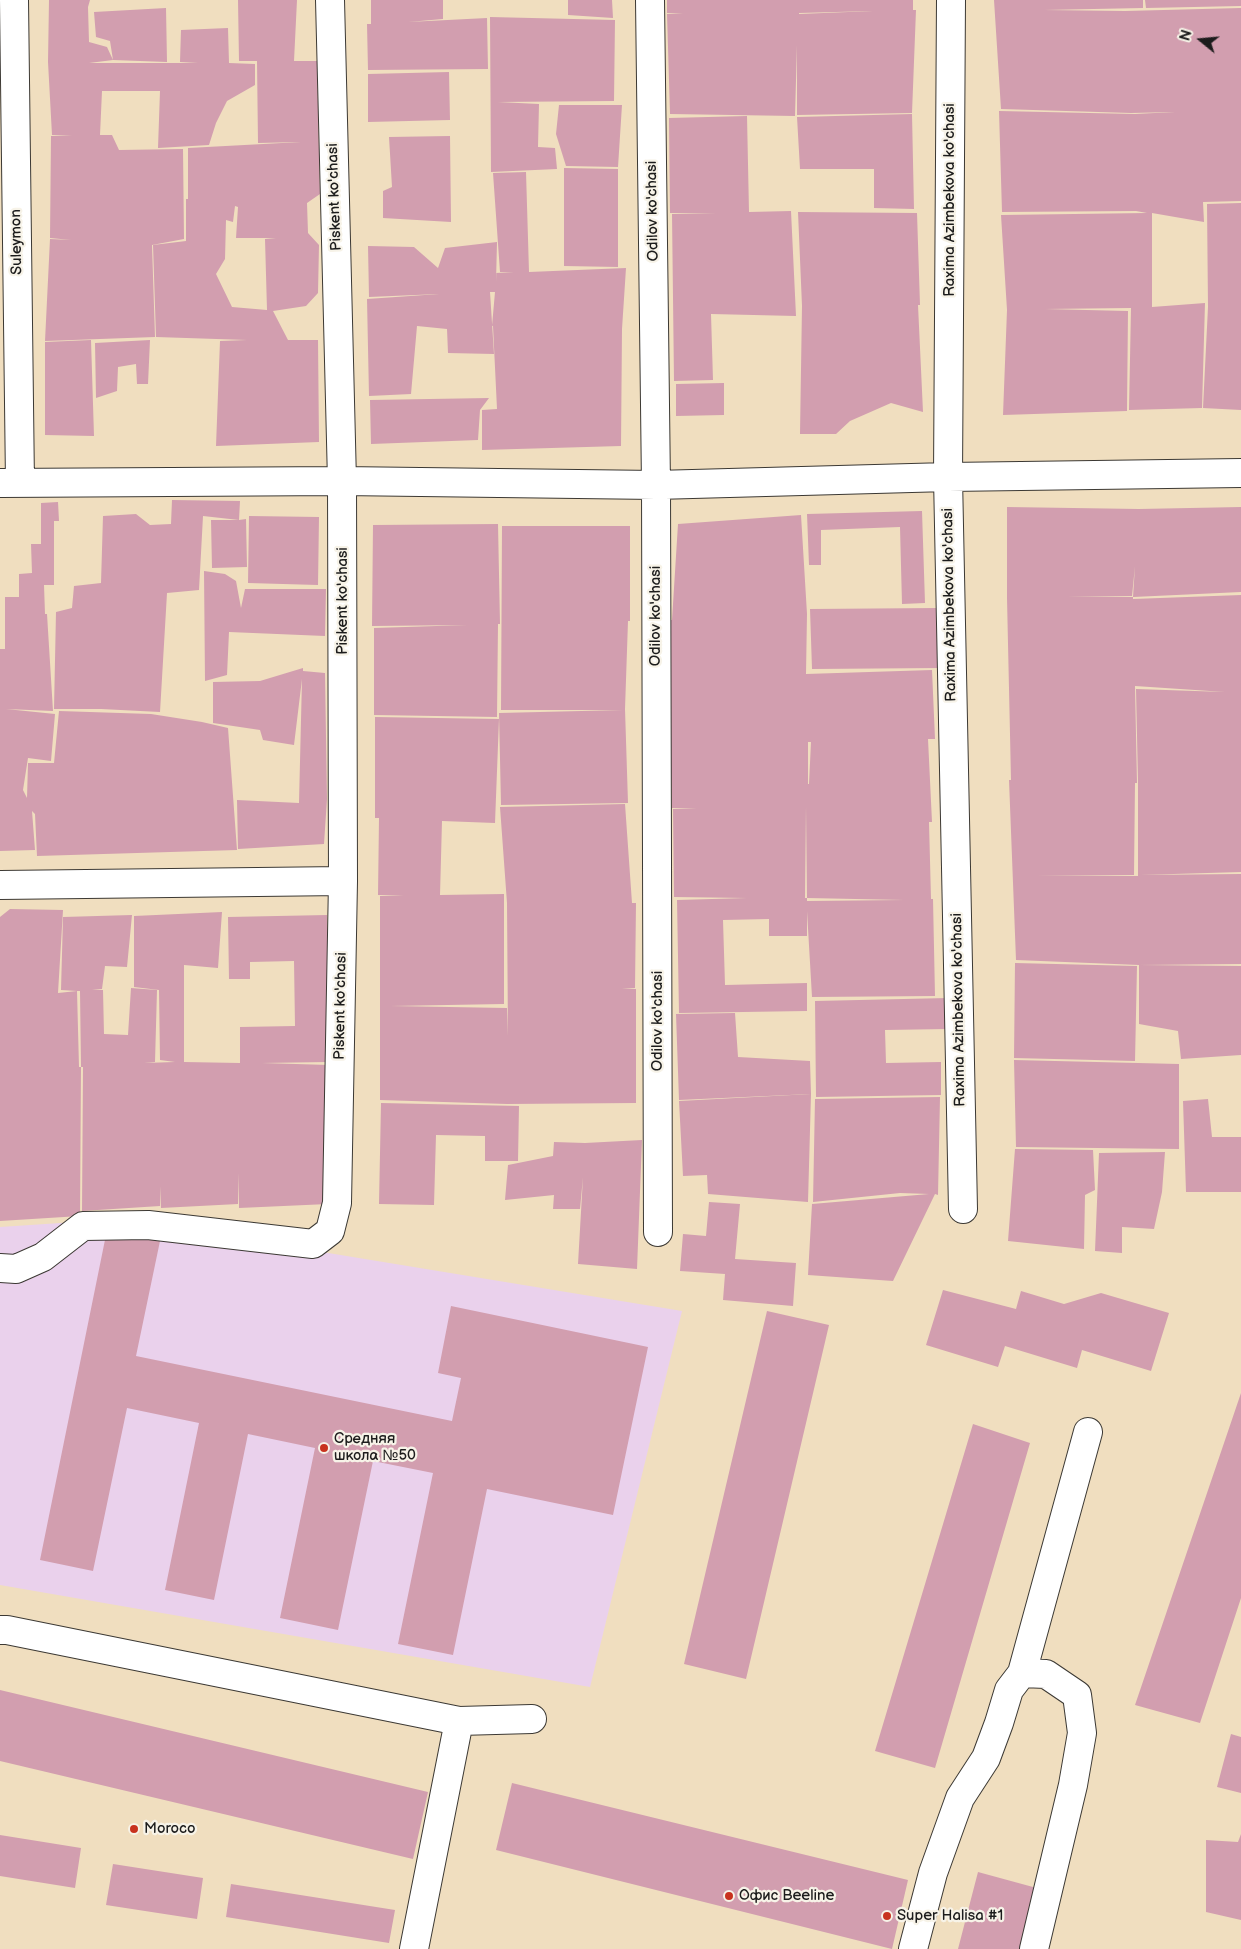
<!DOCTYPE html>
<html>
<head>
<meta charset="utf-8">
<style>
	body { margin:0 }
	#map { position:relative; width:1241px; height:1949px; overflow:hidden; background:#f0debf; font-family:"Balsamiq Sans",sans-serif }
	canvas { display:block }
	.north { position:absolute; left:1176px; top:15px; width:50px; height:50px; -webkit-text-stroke:4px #f7f3e8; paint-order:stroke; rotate:287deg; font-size:14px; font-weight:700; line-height:20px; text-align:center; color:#1c1c1c }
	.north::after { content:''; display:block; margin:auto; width:18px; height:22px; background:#1c1c1c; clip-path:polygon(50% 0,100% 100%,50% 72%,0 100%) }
</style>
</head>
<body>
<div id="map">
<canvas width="1241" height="1949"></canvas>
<div class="north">N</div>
</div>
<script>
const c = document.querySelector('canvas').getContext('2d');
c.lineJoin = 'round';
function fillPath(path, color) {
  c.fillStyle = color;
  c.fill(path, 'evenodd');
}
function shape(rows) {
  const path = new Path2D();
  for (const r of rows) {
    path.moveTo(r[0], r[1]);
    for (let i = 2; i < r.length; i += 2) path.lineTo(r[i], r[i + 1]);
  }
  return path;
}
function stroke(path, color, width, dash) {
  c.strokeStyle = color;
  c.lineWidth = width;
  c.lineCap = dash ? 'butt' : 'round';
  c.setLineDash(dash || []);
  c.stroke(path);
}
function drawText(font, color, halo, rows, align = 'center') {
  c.font = font + ' "Balsamiq Sans",sans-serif';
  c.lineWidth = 4.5;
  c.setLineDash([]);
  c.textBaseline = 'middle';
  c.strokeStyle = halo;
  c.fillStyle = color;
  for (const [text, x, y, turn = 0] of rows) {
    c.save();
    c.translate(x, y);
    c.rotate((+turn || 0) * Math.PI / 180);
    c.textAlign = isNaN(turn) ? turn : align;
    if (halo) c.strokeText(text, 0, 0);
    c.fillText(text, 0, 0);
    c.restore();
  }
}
fillPath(shape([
	[121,1219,682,1311,590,1687,0,1585,0,1227]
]), '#ead1ec');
fillPath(shape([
	[49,0,90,0,88,7,89,42,107,47,113,60,110,41,96,37,94,12,166,8,167,62,113,60,89,63,198,63,180,62,181,30,228,28,229,63,255,64,255,85,227,101,216,123,209,145,158,148,160,91,102,91,100,135,112,135,119,150,183,149,184,239,152,245,155,337,45,341,50,239,71,240,50,238,51,136,72,136,52,135,48,62],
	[238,0,297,0,294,61,317,61,320,194,307,203,308,233,319,245,318,293,306,306,273,311,288,340,318,340,319,442,216,446,220,341,247,340,156,337,153,245,186,241,186,199,188,199,188,148,301,142,258,143,257,61,239,61],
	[235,206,238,207,236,238,276,238,265,239,267,310,232,307,216,274,225,259,226,220,233,222],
	[371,0,443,0,443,19,408,22,487,18,488,69,368,70,367,24,371,24],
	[568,0,612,0,613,18,568,15],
	[667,0,913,0,913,10,916,10,912,113,797,115,797,45,795,116,670,114,667,14,683,13,667,13],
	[873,11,799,14,799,13],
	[994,0,1143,0,1143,8,1044,10,1125,11,1241,8,1241,201,1203,202,1204,222,1152,213,1152,307,1205,303,1202,408,1129,410,1131,308,1045,309,1128,311,1127,411,1003,415,1007,310,1001,215,1147,213,1136,211,1002,212,999,111,1135,114,1175,112,1131,113,1001,109],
	[1145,0,1241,0,1241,6,1146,8],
	[490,17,615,20,614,101,498,102,539,104,538,147,555,148,557,169,491,172],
	[449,72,450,120,368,122,368,74],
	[559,105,622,105,618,167,566,166,556,134],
	[912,114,914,209,874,208,874,169,800,169,797,117],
	[747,116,749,212,791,211,796,316,711,314,713,380,674,381,672,214,716,213,670,213,669,118],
	[450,136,451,222,383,218,383,191,392,187,389,137],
	[564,168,618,169,618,267,564,266],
	[526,172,529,272,626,268,622,329,621,446,482,450,482,410,497,409,493,326,492,326,495,292,490,292,494,354,448,353,447,329,417,326,411,394,369,396,367,299,439,294,369,297,368,246,414,247,438,268,445,248,497,242,496,282,496,273,514,272,500,272,493,173],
	[1241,203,1241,410,1203,408,1208,307,1207,204],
	[798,212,917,213,920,305,918,305,923,412,891,403,850,421,836,434,800,434,802,306],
	[91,340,94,436,45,435,45,342],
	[150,340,148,384,137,384,136,364,118,367,117,391,96,398,95,343],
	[724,383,724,415,676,416,676,384],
	[489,398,480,410,478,440,371,444,370,400],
	[172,500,240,501,239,520,246,519,247,567,212,568,211,520,239,520,203,516,199,590,167,593,160,712,101,709,54,709,56,612,72,608,74,586,101,583,103,516,136,514,150,525,171,524],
	[58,502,59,521,54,521,54,585,44,585,45,614,47,614,53,711,6,709,55,714,51,761,28,758,23,790,27,798,28,763,54,763,59,711,151,714,202,722,228,728,237,850,37,856,35,814,32,811,35,850,0,851,0,649,5,649,5,597,19,597,19,574,32,573,31,544,41,544,41,503],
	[1007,507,1139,509,1241,507,1241,592,1133,597,1135,566,1132,596,1067,597,1133,597,1133,599,1241,595,1241,872,1140,875,1241,874,1241,964,1139,965,1016,960,1009,780,1017,780,1011,780,1007,598],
	[1135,686,1225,692,1136,689,1138,782,1138,876,1037,876,1134,875,1135,783,1137,783],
	[922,511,925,603,902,604,900,527,821,530,821,565,809,565,807,514],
	[801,515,807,614,806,674,932,670,935,739,928,739,932,822,929,822,931,899,933,899,935,996,812,997,807,911,807,936,769,936,769,919,723,920,725,985,807,983,807,1011,679,1013,677,900,747,898,674,897,673,809,697,808,672,808,667,620,672,620,678,524],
	[808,742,811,742,809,784,808,784],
	[806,806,807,898,904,900,807,901,807,898,805,898],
	[249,516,319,517,318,585,248,583],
	[498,524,500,624,498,624,497,717,374,715,374,628,468,625,372,626,373,525],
	[502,526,630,526,630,621,628,621,625,709,628,803,501,805,499,713,623,710,501,710],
	[204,571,225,574,236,581,241,608,245,589,326,589,325,636,229,632,227,675,205,681],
	[937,608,941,668,812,669,810,609],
	[303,668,303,671,325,673,327,799,324,844,238,849,237,800,299,803,302,679,294,745,263,740,260,730,213,723,213,682,260,681],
	[375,717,499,719,495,823,442,821,440,895,504,894,504,1004,391,1006,507,1008,508,1036,507,903,500,807,625,804,632,903,636,903,635,988,622,989,636,989,636,1103,507,1104,380,1100,380,896,404,895,378,895,379,818,375,818],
	[10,909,63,910,58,993,77,991,61,990,63,917,132,915,127,967,105,966,102,989,92,990,103,990,104,1034,128,1035,131,988,157,990,155,1062,144,1063,175,1062,160,1060,159,990,134,987,134,916,222,912,218,968,184,965,184,1062,240,1063,240,1027,295,1026,294,961,250,962,250,979,229,979,228,917,327,915,328,1062,262,1063,329,1065,328,1204,239,1208,239,1173,238,1204,161,1208,160,1186,160,1206,82,1211,83,1067,81,1067,80,1216,0,1221,0,917],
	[77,991,80,991,81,1067,79,1067],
	[1015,963,1137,966,1135,1061,1014,1058],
	[1139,965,1241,966,1241,1055,1181,1059,1178,1031,1139,1024],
	[948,998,948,1029,885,1030,886,1063,941,1062,941,1095,816,1097,815,1001],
	[735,1013,738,1057,810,1061,811,1094,679,1100,676,1014],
	[1014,1060,1179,1064,1179,1149,1016,1147],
	[811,1094,808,1202,708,1194,707,1175,683,1176,679,1101],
	[940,1097,938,1195,935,1194,893,1281,808,1275,812,1204,929,1194,900,1193,813,1202,815,1099],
	[1208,1099,1212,1137,1241,1137,1241,1192,1186,1192,1183,1101],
	[381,1103,519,1106,518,1161,485,1161,485,1136,436,1135,434,1205,379,1204],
	[642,1140,637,1269,578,1264,583,1177,580,1209,553,1209,554,1195,505,1200,508,1165,553,1156,554,1142,585,1143],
	[1015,1149,1093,1150,1095,1190,1085,1195,1084,1249,1008,1241],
	[1165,1152,1162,1192,1154,1229,1122,1227,1122,1253,1095,1251,1099,1153],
	[709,1202,740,1204,735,1259,796,1263,793,1306,723,1300,725,1274,680,1271,683,1234,706,1236],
	[107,1230,160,1241,136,1356,452,1421,461,1378,438,1373,451,1306,648,1347,613,1515,487,1489,453,1655,398,1644,433,1473,373,1461,338,1630,280,1618,315,1448,248,1434,214,1600,165,1590,199,1423,127,1408,93,1571,40,1560],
	[943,1290,1016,1309,1021,1291,1064,1304,1101,1293,1169,1313,1151,1371,1082,1350,1077,1368,1005,1346,998,1367,926,1345],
	[767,1311,829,1325,746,1679,684,1664],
	[1241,1393,1241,1598,1200,1723,1135,1705],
	[973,1424,1030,1443,935,1768,875,1751],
	[0,1690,428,1792,413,1859,0,1761],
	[1231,1734,1241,1737,1241,1793,1217,1787],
	[512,1783,908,1880,892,1949,496,1850],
	[1241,1834,1241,1920,1206,1912,1206,1840,1238,1842],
	[0,1835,81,1848,75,1888,0,1876],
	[113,1864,203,1878,197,1919,106,1905],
	[978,1872,1044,1890,1028,1949,958,1949],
	[231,1884,395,1910,389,1943,226,1917]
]), '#d29eaf');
const minor = shape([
	[14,0,20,483],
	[650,0,656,485,658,1232],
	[951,0,948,477,963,1209],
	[0,483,342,481,656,485,948,477,1241,473],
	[0,885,343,881],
	[0,1268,16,1269,43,1257,83,1226,148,1225,313,1244,330,1231,337,1203,343,881,342,481,330,0],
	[0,1630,7,1630,459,1721,532,1719],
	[1022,1673,1088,1432],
	[414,1949,459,1721],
	[913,1949,933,1873,960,1798,986,1758,999,1723,1009,1690,1022,1673,1046,1674,1077,1695,1082,1733,1073,1785,1034,1949]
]);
stroke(minor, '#3c3934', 30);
stroke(minor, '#fff', 28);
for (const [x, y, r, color] of [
	[324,1448,5,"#c8321e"],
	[134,1829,5,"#c8321e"],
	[729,1896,5,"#c8321e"],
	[887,1916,5,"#c8321e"]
]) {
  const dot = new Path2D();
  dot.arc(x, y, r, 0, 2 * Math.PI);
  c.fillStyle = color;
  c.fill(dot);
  stroke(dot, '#f7f3e8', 2);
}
drawText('15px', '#1c1c1c', '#f7f3e8', [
	["Piskent ko'chasi",335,197,-92],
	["Raxima Azimbekova ko'chasi",950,200,-90],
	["Odilov ko'chasi",653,211,-91],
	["Suleymon",17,242,-91],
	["Piskent ko'chasi",343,601,-90],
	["Raxima Azimbekova ko'chasi",950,605,-91],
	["Odilov ko'chasi",656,616,-90],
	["Piskent ko'chasi",341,1006,-89],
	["Raxima Azimbekova ko'chasi",959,1010,-91],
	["Odilov ko'chasi",658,1021,-90]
]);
drawText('15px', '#1c1c1c', '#f7f3e8', [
	["Средняя",334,1439],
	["школа №50",334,1456],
	["Moroco",144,1829],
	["Офис Beeline",739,1896],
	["Super Halisa #1",897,1916]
], 'left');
</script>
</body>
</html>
